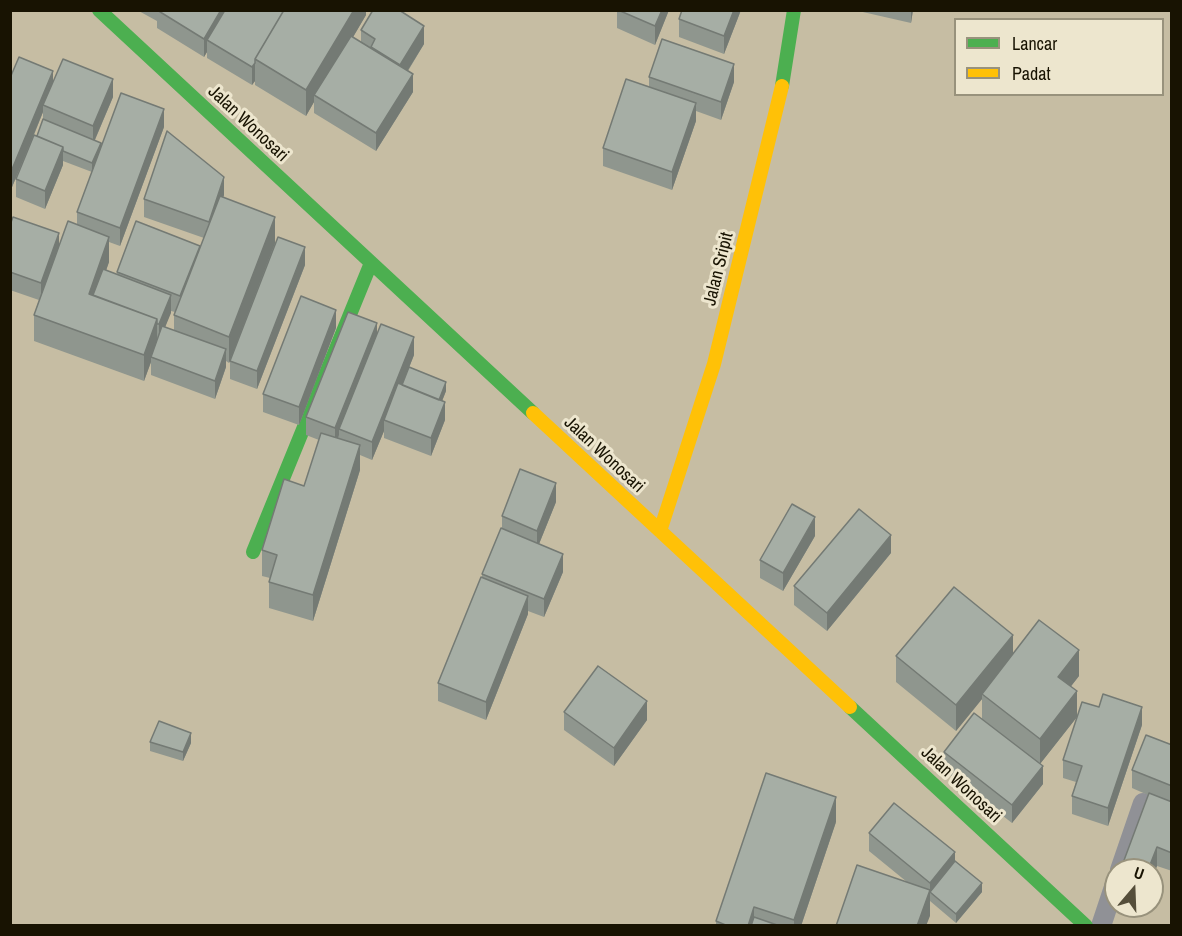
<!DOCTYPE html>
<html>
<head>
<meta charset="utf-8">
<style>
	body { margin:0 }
	#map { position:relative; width:1182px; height:936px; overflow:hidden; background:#c6bda3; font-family:"Archivo Narrow",sans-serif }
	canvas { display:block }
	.frame { position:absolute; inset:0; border:12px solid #181302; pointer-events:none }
	.legend { position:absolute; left:954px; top:18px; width:210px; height:78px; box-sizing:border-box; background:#ede6ce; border:2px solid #98927c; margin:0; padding:8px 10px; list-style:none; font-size:18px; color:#181302 }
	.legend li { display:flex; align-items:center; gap:12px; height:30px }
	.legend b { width:30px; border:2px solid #98927c }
	.north { position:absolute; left:1104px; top:858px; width:60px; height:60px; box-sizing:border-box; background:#ede6ce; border:2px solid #98927c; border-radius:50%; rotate:19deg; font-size:16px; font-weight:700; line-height:24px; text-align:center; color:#181302 }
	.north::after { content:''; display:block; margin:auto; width:21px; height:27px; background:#554e3a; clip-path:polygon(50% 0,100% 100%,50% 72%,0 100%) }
</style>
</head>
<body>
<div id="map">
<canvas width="1182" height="936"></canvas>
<div class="frame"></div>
<ul class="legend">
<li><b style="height:8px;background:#4caf50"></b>Lancar</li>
<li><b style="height:8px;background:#ffc107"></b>Padat</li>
</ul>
<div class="north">U</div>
</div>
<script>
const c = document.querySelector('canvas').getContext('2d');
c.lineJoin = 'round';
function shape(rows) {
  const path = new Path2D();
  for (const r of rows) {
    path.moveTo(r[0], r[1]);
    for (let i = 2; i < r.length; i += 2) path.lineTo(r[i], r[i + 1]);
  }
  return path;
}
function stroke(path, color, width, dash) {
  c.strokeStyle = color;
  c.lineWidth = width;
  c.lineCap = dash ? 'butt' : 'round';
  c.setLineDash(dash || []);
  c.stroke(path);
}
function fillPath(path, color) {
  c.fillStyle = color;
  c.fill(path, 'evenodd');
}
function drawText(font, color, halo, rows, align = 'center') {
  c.font = font + ' "Archivo Narrow",sans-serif';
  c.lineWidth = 6;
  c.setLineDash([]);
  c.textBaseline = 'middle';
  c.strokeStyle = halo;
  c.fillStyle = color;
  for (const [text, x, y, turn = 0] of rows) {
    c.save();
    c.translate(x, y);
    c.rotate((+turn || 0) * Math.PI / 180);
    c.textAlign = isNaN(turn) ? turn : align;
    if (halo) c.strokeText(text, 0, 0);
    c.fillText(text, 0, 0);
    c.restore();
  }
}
stroke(shape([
	[1120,870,1143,803],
	[1101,926,1116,881]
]), '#909196', 20);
stroke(shape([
	[99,10,533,413],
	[782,86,794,10],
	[253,552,371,263],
	[850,707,1086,926]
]), '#4caf50', 14);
stroke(shape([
	[533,413,850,707],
	[660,531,714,364,782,86]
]), '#ffc107', 14);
fillPath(shape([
	[137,10,366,10,366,15,353,37,361,42,361,30,424,44,408,71,413,92,376,151,314,113,314,102,306,116,255,85,255,81,252,85,207,58,207,52,204,57,157,28,157,21],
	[617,10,669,10,655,45,617,28],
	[741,10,724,54,679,37,679,19],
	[854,10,913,10,911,23],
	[649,77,734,82,721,120,696,111,696,121,672,190,603,166,603,148,649,87],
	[10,78,53,83,113,97,95,140,101,147,164,127,120,246,109,242,109,262,106,270,117,274,117,272,200,248,204,238,144,217,144,199,224,195,223,197,275,243,305,265,257,389,230,379,230,361,253,302,229,363,226,361,226,367,215,399,151,375,151,362,144,381,34,341,34,315,39,300,10,290,10,225,59,246,77,224,77,212,92,172,63,161,63,165,45,209,16,197,16,179,22,163,10,192],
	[43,112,43,120,37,136,34,135],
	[171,311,175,312,174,315,174,330,165,327],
	[336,328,299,425,263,412,263,394],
	[377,334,414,355,402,385,446,391,442,401,445,420,431,456,384,438,384,431,372,460,360,455,360,470,313,621,269,608,269,582,270,578,262,576,262,550,304,486,319,440,306,435,306,417],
	[556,502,539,544,563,572,544,617,528,611,528,614,486,720,438,701,438,683,482,577,482,574,502,529,502,516],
	[815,536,783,591,760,578,760,560],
	[891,553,827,631,794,605,794,586],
	[1013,653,1079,676,1071,686,1077,717,1040,764,1043,784,1012,823,944,770,944,752,982,719,982,699,956,731,896,682,896,656],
	[564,712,647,720,614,766,564,730],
	[1142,725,1108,826,1072,814,1072,796,1076,782,1063,778,1063,760],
	[150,742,191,743,183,761,150,751],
	[1172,745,1172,871,1157,866,1152,878,1152,870,1123,870,1123,863,1148,795,1132,788,1132,770],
	[836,822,801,926,716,926,716,921],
	[869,833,955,861,982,892,956,923,930,901,930,916,907,882,869,851]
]), '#8f968e');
fillPath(shape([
	[221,10,232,10,207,40,207,52,204,57,204,39],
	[354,10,366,10,366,15,318,97,314,95,314,102,306,116,306,90],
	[662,10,669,10,655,45,655,26],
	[734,10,741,10,724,54,724,36],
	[911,10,913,10,911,23],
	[424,26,424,44,400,83,400,65],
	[255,63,255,81,252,85,252,67],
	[734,64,734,82,721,120,721,102],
	[53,71,53,89,43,105,43,112,10,192,10,174],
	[413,74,413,92,376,151,376,133],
	[113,79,113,97,93,144,93,126],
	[696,103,696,121,672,190,672,172],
	[164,109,164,127,120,246,120,228],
	[101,143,101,152,92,172,92,163],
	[63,147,63,165,45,209,45,191],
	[224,177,224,195,209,240,209,222],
	[275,217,275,243,229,363,229,337],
	[59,233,59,251,41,301,41,283],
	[109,237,109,262,96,300,89,294],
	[305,247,305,265,257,389,257,371],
	[171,295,171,313,159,342,159,324],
	[336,310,336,328,299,425,299,407],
	[157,319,157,344,151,357,151,362,144,381,144,355],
	[377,323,377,341,339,429,339,435,335,446,335,428],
	[414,337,414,355,388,421,384,420,384,431,372,460,372,442],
	[226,349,226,367,215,399,215,381],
	[446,382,446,391,437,414,437,404],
	[445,402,445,420,431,456,431,438],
	[360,445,360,470,313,621,313,595],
	[556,483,556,502,537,549,537,531],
	[815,517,815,536,783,591,783,573],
	[891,535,891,553,827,631,827,613],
	[563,554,563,572,544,617,544,599],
	[528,596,528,614,486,720,486,702],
	[1013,635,1013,661,982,694,982,699,956,731,956,705],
	[1079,650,1079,676,1058,703,1058,677],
	[1077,691,1077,717,1040,764,1040,739],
	[647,701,647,720,614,766,614,748],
	[1142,707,1142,725,1108,826,1108,808],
	[191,733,191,743,183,761,183,752],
	[1043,766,1043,784,1012,823,1012,805],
	[836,797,836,822,801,926,794,926,794,920],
	[1157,847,1157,866,1152,878,1152,870,1148,870],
	[955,852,955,871,930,892,930,883],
	[982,883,982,892,956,923,956,914],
	[930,890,930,916,926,926,917,926],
	[754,907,754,926,748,926]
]), '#747a74');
const building = shape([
	[157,10,221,10,204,39,157,10],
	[225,10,284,10,255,59,255,63,252,67,207,40,225,10],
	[284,10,354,10,306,90,255,59,284,10],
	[373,10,399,10,424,26,400,65,371,47,375,39,361,30,373,10],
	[618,10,662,10,655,26,618,10],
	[682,10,734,10,724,36,679,19,682,10],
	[351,36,413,74,376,133,314,95,351,36],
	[662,39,734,64,721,102,649,77,662,39],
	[19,57,53,71,10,174,10,78,19,57],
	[63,59,113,79,93,126,43,105,63,59],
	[626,79,696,103,672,172,603,148,626,79],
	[121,93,164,109,120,228,77,212,121,93],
	[43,119,101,143,92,163,63,151,63,147,37,136,43,119],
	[167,131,224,177,209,222,144,199,167,131],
	[34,135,63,147,45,191,16,179,34,135],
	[220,196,275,217,229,337,174,315,220,196],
	[13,217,59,233,41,283,10,272,10,225,13,217],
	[68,221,109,237,89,294,157,319,144,355,34,315,68,221],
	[136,221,200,246,180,296,117,272,136,221],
	[278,237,305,247,257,371,230,361,278,237],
	[103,269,171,295,159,324,157,324,157,319,93,295,103,269],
	[301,296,336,310,299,407,263,394,301,296],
	[348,312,377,323,335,428,306,417,348,312],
	[381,324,414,337,372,442,339,429,381,324],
	[162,326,226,349,215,381,151,357,162,326],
	[409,367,446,382,439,400,402,385,409,367],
	[398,383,445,402,431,438,384,420,398,383],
	[321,433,360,445,313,595,269,582,277,555,262,550,284,479,304,486,321,433],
	[520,469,556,483,537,531,502,516,520,469],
	[792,504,815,517,783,573,760,560,792,504],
	[859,509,891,535,827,613,794,586,859,509],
	[501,528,563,554,544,599,482,574,501,528],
	[481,577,528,596,486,702,438,683,481,577],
	[954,587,1013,635,956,705,896,656,954,587],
	[1039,620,1079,650,1058,677,1077,691,1040,739,982,694,1039,620],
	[598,666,647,701,614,748,564,712,598,666],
	[1103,694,1142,707,1108,808,1072,796,1082,766,1063,760,1082,702,1099,707,1103,694],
	[974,713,1043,766,1012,805,944,752,974,713],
	[159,721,191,733,183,752,150,742,159,721],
	[1146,735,1172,745,1172,786,1132,770,1146,735],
	[766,773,836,797,794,920,754,907,748,926,728,926,716,921,766,773],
	[1149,793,1172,802,1172,853,1157,847,1148,870,1143,870,1123,863,1149,793],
	[894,803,955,852,930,883,869,833,894,803],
	[955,861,982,883,956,914,930,892,955,861],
	[857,865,930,890,917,926,836,926,857,865],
	[754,917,780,926,751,926,754,917]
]);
fillPath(building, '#a6aea5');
stroke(building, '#747a74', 1.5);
drawText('18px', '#181302', '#ede6ce', [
	["Jalan Wonosari",248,124,43],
	["Jalan Sripit",719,269,-76],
	["Jalan Wonosari",604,455,43],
	["Jalan Wonosari",961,785,43]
]);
</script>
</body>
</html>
